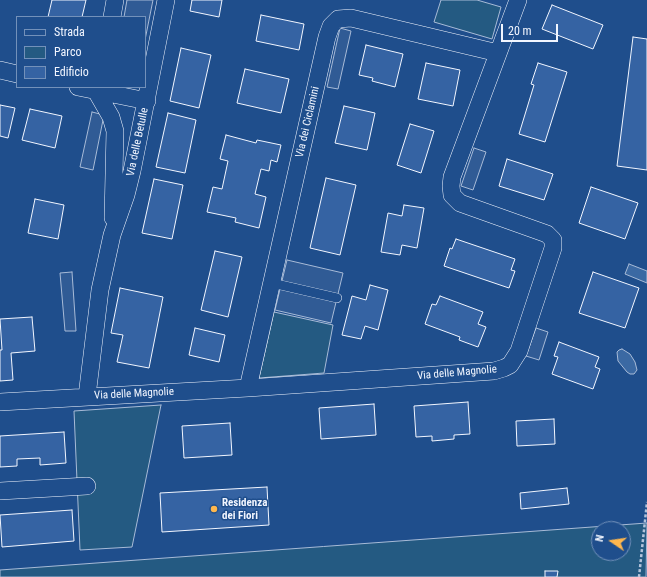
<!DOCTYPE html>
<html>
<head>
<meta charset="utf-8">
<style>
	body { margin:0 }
	#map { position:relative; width:647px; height:577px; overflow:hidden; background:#1f4e8c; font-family:"Roboto Condensed",sans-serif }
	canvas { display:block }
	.legend { position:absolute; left:16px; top:16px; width:130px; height:72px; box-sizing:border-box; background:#1f4e8c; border:1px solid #7391ba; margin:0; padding:5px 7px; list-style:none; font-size:12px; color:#f2f6ff }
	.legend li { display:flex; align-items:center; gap:8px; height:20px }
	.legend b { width:20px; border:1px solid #7391ba }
	.north { position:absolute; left:591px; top:521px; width:40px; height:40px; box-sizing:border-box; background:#1f4e8c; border:1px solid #7391ba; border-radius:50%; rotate:283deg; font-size:11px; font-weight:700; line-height:16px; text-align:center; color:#f2f6ff }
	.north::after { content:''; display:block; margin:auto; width:14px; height:18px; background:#ffb74d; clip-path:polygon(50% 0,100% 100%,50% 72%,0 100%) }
	.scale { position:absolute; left:501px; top:24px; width:57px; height:18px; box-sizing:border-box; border:2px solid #f2f6ff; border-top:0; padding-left:5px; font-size:12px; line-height:14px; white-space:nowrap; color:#f2f6ff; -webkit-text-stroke:3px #1f4e8c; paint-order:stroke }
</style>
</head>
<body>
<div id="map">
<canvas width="647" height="577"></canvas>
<ul class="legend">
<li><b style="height:5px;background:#1f4e8c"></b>Strada</li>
<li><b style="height:11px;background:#245a82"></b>Parco</li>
<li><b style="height:11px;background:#3563a3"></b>Edificio</li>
</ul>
<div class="north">N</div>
<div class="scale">20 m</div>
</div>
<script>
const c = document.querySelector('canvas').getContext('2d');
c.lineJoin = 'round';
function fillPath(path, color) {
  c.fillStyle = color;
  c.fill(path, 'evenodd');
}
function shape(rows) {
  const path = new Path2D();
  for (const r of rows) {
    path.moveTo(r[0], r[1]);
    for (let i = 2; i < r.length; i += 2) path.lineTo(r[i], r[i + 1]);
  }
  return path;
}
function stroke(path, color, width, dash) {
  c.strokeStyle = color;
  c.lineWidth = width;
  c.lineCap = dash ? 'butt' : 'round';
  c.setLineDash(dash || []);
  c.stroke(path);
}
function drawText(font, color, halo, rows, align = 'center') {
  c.font = font + ' "Roboto Condensed",sans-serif';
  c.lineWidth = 3;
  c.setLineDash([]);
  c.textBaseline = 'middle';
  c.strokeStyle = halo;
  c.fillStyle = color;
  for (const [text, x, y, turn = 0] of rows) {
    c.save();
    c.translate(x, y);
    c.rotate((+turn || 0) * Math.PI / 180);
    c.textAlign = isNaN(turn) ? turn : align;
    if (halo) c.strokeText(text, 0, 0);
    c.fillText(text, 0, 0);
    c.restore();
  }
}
const green = shape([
	[441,0,477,0,501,7,492,39,434,22,441,0],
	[274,312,333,325,324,373,259,378,274,312],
	[161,405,132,547,80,550,74,411,161,405],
	[647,523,646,577,0,577,0,570,647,523],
	[599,529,623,529,623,553,599,553,599,529]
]);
fillPath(green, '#245a82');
stroke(green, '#a8bbd7', 1);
const parking = shape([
	[127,0,153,0,145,40,145,17,124,17,127,0],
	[340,28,351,31,338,89,327,87,340,28],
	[92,112,104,115,93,170,80,167,92,112],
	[474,148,486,152,473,190,461,186,474,148],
	[287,260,343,273,331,323,275,310,287,260],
	[72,272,76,331,65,331,60,273,72,272],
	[536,328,548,332,539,360,526,356,536,328]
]);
fillPath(parking, '#305b95');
stroke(parking, '#a8bbd7', 1);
const water = shape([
	[629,264,647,271,647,283,625,274,629,264],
	[622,349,630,354,635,362,637,370,634,374,630,374,627,372,618,361,617,352,619,350,622,349]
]);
fillPath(water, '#3b69a3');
stroke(water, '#a8bbd7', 1);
const building = shape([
	[52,0,86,0,82,17,48,17,52,0],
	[192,0,222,0,219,17,190,11,192,0],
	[552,5,603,25,593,49,542,29,552,5],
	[261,15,304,24,299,50,256,41,261,15],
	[633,37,647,39,647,170,617,166,633,37],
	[366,45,403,54,395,87,372,81,373,78,359,75,366,45],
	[181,48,211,55,199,108,170,101,181,48],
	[426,63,460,70,453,106,418,99,426,63],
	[538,63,567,72,545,142,519,134,534,85,531,84,538,63],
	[245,69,289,79,281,113,237,103,245,69],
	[0,105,15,108,8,138,0,136,0,105],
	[344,106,375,113,367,150,335,143,344,106],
	[30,109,62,116,55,148,22,140,30,109],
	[168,113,196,120,185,173,156,167,168,113],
	[410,124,434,131,421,173,397,165,410,124],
	[226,135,256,143,257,140,281,145,277,162,271,160,269,171,261,169,255,194,266,197,259,228,235,222,236,218,207,212,213,187,222,189,228,161,220,159,226,135],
	[507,159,553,174,544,200,499,186,507,159],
	[326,178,356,185,340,255,310,248,326,178],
	[154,179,183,185,172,239,142,233,154,179],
	[591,187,638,203,625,239,579,223,591,187],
	[35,199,64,205,58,239,28,233,35,199],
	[404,205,424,208,417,248,402,245,400,255,381,252,388,213,402,216,404,205],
	[456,239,515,259,511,270,515,271,509,288,444,266,450,248,452,249,456,239],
	[215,251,242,257,228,317,201,310,215,251],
	[593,272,639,288,625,328,579,313,593,272],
	[370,285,388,290,378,330,365,326,361,339,342,335,352,296,366,300,370,285],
	[120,288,163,297,149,368,117,362,123,335,111,333,120,288],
	[440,296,483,312,478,324,486,327,478,347,459,340,460,337,425,324,432,304,436,305,440,296],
	[32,317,35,351,11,353,13,380,0,381,0,350,2,350,0,319,32,317],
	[195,328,225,335,219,362,189,355,195,328],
	[559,342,599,357,595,367,600,369,593,389,552,374,558,357,554,356,559,342],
	[468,402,470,434,454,435,454,439,432,441,432,436,416,437,414,406,468,402],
	[374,404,376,435,321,439,319,408,374,404],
	[554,419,555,444,517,446,516,421,554,419],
	[230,423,232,455,184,458,182,426,230,423],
	[64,432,66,463,40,465,40,458,17,459,17,466,0,467,0,436,64,432],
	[267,487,269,525,162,532,160,493,267,487],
	[567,488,569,504,521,509,520,493,567,488],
	[72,510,74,541,2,547,0,515,72,510],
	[545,571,558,571,557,577,545,577,545,571]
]);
fillPath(building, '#3563a3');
stroke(building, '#f2f6ff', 1);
const service = shape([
	[272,283,337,298]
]);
const minor = shape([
	[112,17,115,0],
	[0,70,17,74],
	[78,87,147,101],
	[96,87,96,91,111,117,115,131,113,218],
	[248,388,327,37,331,26,338,19,351,18,498,53],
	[87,396,100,290,112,235,126,195,132,171,166,0],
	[0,402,248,388,494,371,504,368,510,365,519,351,553,248,553,240,547,234,460,203,452,195,451,186,452,177,518,0],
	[0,491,87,486]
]);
stroke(service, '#f2f6ff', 10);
stroke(minor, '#f2f6ff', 18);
stroke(shape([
	[639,577,647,502]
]), '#b3c4dc', 2.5, [3, 2]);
stroke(service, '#1f4e8c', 9);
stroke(minor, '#1f4e8c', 17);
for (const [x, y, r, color] of [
	[214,509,4,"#ffb74d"]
]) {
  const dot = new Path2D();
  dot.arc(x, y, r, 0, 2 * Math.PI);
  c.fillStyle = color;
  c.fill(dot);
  stroke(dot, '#1f4e8c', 1.5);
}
drawText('11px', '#f2f6ff', '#1f4e8c', [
	["Via dei Ciclamini",308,122,-77],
	["Via delle Betulle",138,142,-78],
	["Via delle Magnolie",457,373,-5],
	["Via delle Magnolie",134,394,-3]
]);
drawText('bold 11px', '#f2f6ff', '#1f4e8c', [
	["Residenza",222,503],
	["dei Fiori",222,516]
], 'left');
</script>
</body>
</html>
